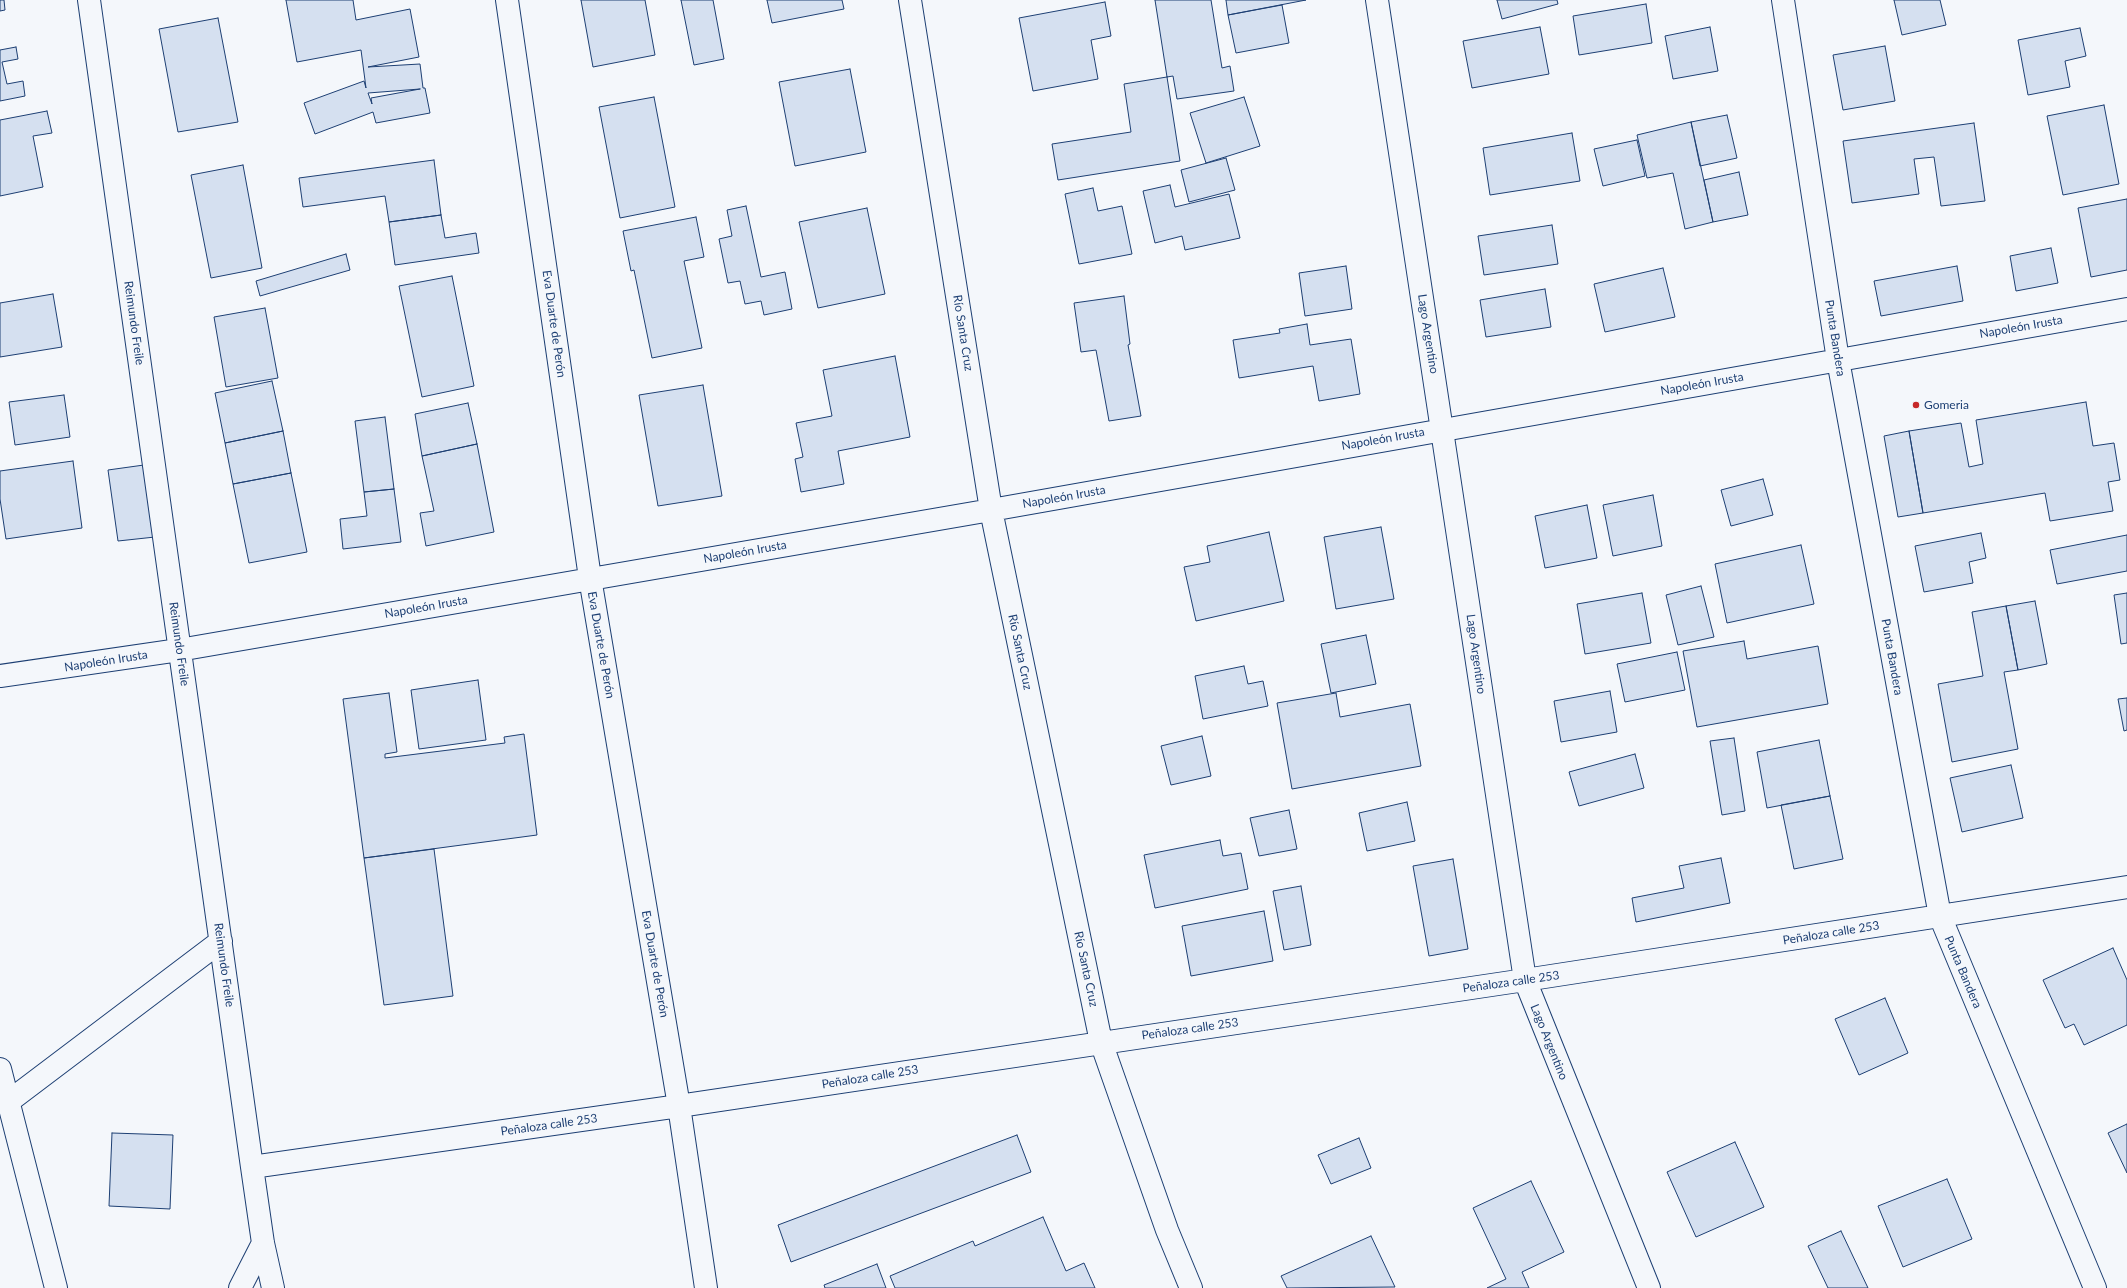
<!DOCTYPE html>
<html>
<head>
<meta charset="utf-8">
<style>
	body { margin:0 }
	canvas { display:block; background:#f4f7fb }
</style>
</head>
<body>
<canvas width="2127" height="1288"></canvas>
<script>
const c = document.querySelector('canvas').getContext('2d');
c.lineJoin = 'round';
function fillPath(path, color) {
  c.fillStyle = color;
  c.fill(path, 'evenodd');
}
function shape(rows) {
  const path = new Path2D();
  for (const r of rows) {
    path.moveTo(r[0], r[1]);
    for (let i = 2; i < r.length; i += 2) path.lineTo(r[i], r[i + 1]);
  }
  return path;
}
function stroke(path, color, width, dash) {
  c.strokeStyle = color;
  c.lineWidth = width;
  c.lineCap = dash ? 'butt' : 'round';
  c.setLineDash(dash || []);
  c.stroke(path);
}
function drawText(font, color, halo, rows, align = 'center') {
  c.font = font + ' Lato,sans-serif';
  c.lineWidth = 3;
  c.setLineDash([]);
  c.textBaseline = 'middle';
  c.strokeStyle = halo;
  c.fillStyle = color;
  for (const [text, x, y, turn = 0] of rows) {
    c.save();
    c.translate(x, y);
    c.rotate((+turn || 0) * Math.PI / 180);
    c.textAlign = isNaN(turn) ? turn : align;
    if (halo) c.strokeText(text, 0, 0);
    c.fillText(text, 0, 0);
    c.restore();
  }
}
const building = shape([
	[0,0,4,0,5,10,0,11,0,0],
	[286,0,353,0,356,20,410,9,419,57,368,67,420,64,423,88,425,88,430,113,376,123,373,112,315,134,304,103,364,81,366,88,361,50,297,62,286,0],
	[420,89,371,98,372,104,368,93,420,89],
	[581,0,645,0,655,55,593,67,581,0],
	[681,0,713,0,724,59,694,65,681,0],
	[767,0,842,0,844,9,772,23,767,0],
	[1155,0,1211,0,1222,68,1230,66,1234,91,1177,99,1173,76,1167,77,1155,0],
	[1226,0,1306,0,1228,15,1226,0],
	[1497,0,1557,0,1558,4,1502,19,1497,0],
	[1894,0,1940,0,1946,25,1902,35,1894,0],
	[1105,2,1111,36,1091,40,1098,79,1033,91,1019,18,1105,2],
	[1646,4,1652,43,1579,55,1573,16,1646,4],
	[1282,5,1289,43,1236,53,1228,15,1282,5],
	[218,18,238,122,178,132,159,29,218,18],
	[1540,27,1549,74,1472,88,1463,41,1540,27],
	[1710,27,1718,71,1673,79,1665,36,1710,27],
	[2080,28,2086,56,2065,61,2070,87,2028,95,2018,40,2080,28],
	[1885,46,1895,101,1843,110,1833,55,1885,46],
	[16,47,18,59,2,62,7,84,23,81,25,96,0,101,0,50,16,47],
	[850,69,866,152,795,166,779,82,850,69],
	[1167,77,1180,161,1058,180,1052,144,1131,132,1124,84,1167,77],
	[654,97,675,207,620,218,599,107,654,97],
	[1244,97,1260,146,1206,163,1190,113,1244,97],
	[2104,105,2119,184,2063,195,2047,116,2104,105],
	[47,111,52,133,33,136,43,187,0,196,0,120,47,111],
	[1727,115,1737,158,1700,166,1691,122,1727,115],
	[1691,122,1713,222,1685,229,1673,173,1647,178,1637,135,1691,122],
	[1974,123,1985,201,1941,206,1934,157,1914,159,1919,194,1852,203,1843,141,1974,123],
	[1572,133,1580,181,1490,195,1483,148,1572,133],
	[1637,140,1645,176,1603,186,1594,149,1637,140],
	[1226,158,1235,190,1189,202,1181,170,1226,158],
	[434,160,441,215,389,222,385,196,303,207,299,178,434,160],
	[243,165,262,268,211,278,191,175,243,165],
	[1739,172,1748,215,1713,222,1704,180,1739,172],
	[1170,185,1175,207,1229,194,1240,238,1185,250,1182,236,1155,243,1143,191,1170,185],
	[1093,188,1098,211,1122,206,1132,254,1079,264,1065,194,1093,188],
	[2127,199,2127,270,2091,277,2078,208,2127,199],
	[746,206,761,277,785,272,792,309,764,315,761,301,745,304,740,281,728,283,719,239,732,236,727,210,746,206],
	[867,208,885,294,818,308,799,222,867,208],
	[441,215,445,238,476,233,479,253,395,265,389,222,441,215],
	[696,217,704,257,684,261,702,348,652,358,634,270,631,271,623,231,696,217],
	[1552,225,1558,264,1484,275,1478,236,1552,225],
	[2051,248,2058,283,2016,291,2010,256,2051,248],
	[346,254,350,270,260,296,256,281,346,254],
	[1346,266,1352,309,1305,316,1299,273,1346,266],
	[1957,266,1963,301,1881,316,1874,281,1957,266],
	[1663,268,1675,317,1605,332,1594,284,1663,268],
	[452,276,474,386,422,397,399,286,452,276],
	[1545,289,1551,327,1486,337,1480,300,1545,289],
	[53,294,62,347,0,357,0,303,53,294],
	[1124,296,1130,344,1128,345,1141,416,1109,421,1096,350,1081,352,1074,303,1124,296],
	[265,308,278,378,226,387,214,317,265,308],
	[1307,324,1310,345,1351,339,1360,394,1319,401,1313,366,1239,378,1233,340,1280,333,1279,329,1307,324],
	[895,356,910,437,838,451,844,484,801,492,795,459,803,457,796,423,832,416,823,370,895,356],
	[272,381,283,431,225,443,215,393,272,381],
	[703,385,722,496,658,506,639,395,703,385],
	[64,395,70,437,15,445,9,402,64,395],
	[2086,402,2093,446,2114,443,2120,480,2108,482,2113,511,2050,521,2045,493,1923,513,1909,431,1961,423,1969,467,1983,464,1976,420,2086,402],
	[468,403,477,444,422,456,415,414,468,403],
	[385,417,394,489,364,492,355,421,385,417],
	[283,431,291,473,233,484,225,443,283,431],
	[1909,431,1923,513,1898,517,1884,436,1909,431],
	[477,444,494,532,426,546,420,513,434,511,422,456,477,444],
	[73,461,82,528,6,539,0,499,0,471,73,461],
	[144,465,155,537,118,541,108,470,144,465],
	[291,473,307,552,249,563,233,484,291,473],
	[1763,479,1773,515,1731,526,1721,490,1763,479],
	[394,489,401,542,343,549,340,519,367,516,364,492,394,489],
	[1653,495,1662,546,1613,556,1603,505,1653,495],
	[1587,505,1597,558,1545,568,1535,516,1587,505],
	[1381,527,1394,599,1336,609,1324,537,1381,527],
	[1269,532,1284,601,1196,621,1184,567,1210,562,1207,546,1269,532],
	[1981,533,1986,558,1969,562,1973,583,1924,592,1915,546,1981,533],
	[2127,535,2127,571,2057,584,2050,550,2127,535],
	[1801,545,1814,604,1727,623,1715,564,1801,545],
	[1701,586,1714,637,1678,645,1666,595,1701,586],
	[1642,593,1651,643,1585,654,1577,604,1642,593],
	[2127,593,2127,643,2121,644,2114,595,2127,593],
	[2035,601,2047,664,2018,670,2006,606,2035,601],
	[2006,606,2018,670,2004,672,2018,749,1952,762,1938,684,1983,676,1972,612,2006,606],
	[1366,635,1376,684,1331,693,1321,644,1366,635],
	[1744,641,1747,659,1818,646,1828,704,1697,727,1683,651,1744,641],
	[1677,652,1685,690,1625,702,1617,664,1677,652],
	[1244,666,1248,684,1263,681,1268,706,1203,719,1195,676,1244,666],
	[478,680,486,740,419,749,411,690,478,680],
	[1610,691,1617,732,1561,742,1554,701,1610,691],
	[389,693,397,752,385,754,385,758,505,743,504,737,524,734,537,835,364,858,343,699,389,693],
	[1336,693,1340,717,1410,704,1421,766,1292,789,1277,703,1336,693],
	[2127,698,2127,730,2124,731,2118,699,2127,698],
	[1202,736,1211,776,1171,785,1161,746,1202,736],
	[1734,738,1745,811,1722,815,1710,741,1734,738],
	[1819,740,1830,796,1767,808,1757,752,1819,740],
	[1635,754,1644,788,1579,806,1569,772,1635,754],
	[2011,765,2023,818,1962,832,1950,778,2011,765],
	[1830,796,1843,859,1794,869,1781,805,1830,796],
	[1407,802,1415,841,1367,851,1359,813,1407,802],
	[1289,810,1297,849,1259,856,1250,818,1289,810],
	[1220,840,1223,856,1241,853,1248,889,1155,908,1144,855,1220,840],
	[434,849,453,996,384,1005,364,858,434,849],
	[1721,858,1730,903,1636,922,1632,898,1684,888,1679,866,1721,858],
	[1453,859,1468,949,1429,956,1413,866,1453,859],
	[1301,886,1311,945,1284,950,1273,891,1301,886],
	[1264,911,1273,961,1191,976,1182,926,1264,911],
	[2113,948,2127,980,2127,1025,2084,1045,2074,1024,2065,1028,2043,980,2113,948],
	[1885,998,1908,1053,1859,1075,1835,1019,1885,998],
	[2127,1124,2127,1173,2108,1133,2127,1124],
	[112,1133,173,1135,170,1209,109,1206,112,1133],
	[1017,1135,1031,1172,791,1262,778,1225,1017,1135],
	[1359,1138,1371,1168,1331,1184,1318,1155,1359,1138],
	[1735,1142,1764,1207,1696,1237,1667,1172,1735,1142],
	[1947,1179,1972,1239,1903,1267,1878,1206,1947,1179],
	[1531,1181,1564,1252,1522,1272,1529,1288,1487,1288,1506,1279,1473,1208,1531,1181],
	[1043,1217,1066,1271,1084,1263,1095,1288,895,1288,890,1276,973,1241,975,1246,1043,1217],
	[1841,1231,1868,1288,1828,1288,1808,1246,1841,1231],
	[1371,1236,1395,1287,1287,1288,1281,1276,1371,1236],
	[877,1264,886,1288,825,1288,824,1285,877,1264]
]);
fillPath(building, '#d5e0f0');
stroke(building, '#1d3f73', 1);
const minor = shape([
	[89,0,252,1167,263,1243,273,1288],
	[507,0,590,578,679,1106,706,1288],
	[910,0,991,510,1101,1042,1167,1230,1191,1288],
	[1377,0,1525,980,1649,1288],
	[1783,0,1838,360,1940,916,2095,1288],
	[0,676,179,650,991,510,2127,309],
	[0,1069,56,1288],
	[8,1102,221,941],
	[252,1167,679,1106,1525,980,2127,887],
	[240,1288,263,1243]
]);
stroke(minor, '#1d3f73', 24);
stroke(minor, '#f4f7fb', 22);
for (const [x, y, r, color] of [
	[1916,405,4,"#c62828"]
]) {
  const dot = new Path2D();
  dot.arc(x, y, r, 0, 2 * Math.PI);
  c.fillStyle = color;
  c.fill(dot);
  stroke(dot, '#f4f7fb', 1.5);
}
drawText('12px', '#1d3f73', '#f4f7fb', [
	["Reimundo Freile",134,323,82],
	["Eva Duarte de Perón",554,324,82],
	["Napoleón Irusta",2021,327,-10],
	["Río Santa Cruz",963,333,81],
	["Lago Argentino",1428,334,81],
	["Punta Bandera",1835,338,81],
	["Napoleón Irusta",1702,384,-10],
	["Napoleón Irusta",1383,439,-10],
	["Napoleón Irusta",1064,497,-10],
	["Napoleón Irusta",745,552,-10],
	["Napoleón Irusta",426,607,-10],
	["Reimundo Freile",179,644,82],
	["Eva Duarte de Perón",601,645,80],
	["Río Santa Cruz",1020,652,78],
	["Lago Argentino",1476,654,82],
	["Punta Bandera",1892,657,80],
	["Napoleón Irusta",106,661,-9],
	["Peñaloza calle 253",1831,933,-9],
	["Eva Duarte de Perón",655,964,80],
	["Reimundo Freile",224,965,82],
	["Río Santa Cruz",1086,969,78],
	["Punta Bandera",1963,972,67],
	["Peñaloza calle 253",1511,982,-8],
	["Peñaloza calle 253",1190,1029,-8],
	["Lago Argentino",1549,1042,68],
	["Peñaloza calle 253",870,1077,-9],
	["Peñaloza calle 253",549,1125,-8]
]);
drawText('12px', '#1d3f73', '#f4f7fb', [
	["Gomeria",1924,405]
], 'left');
</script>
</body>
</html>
